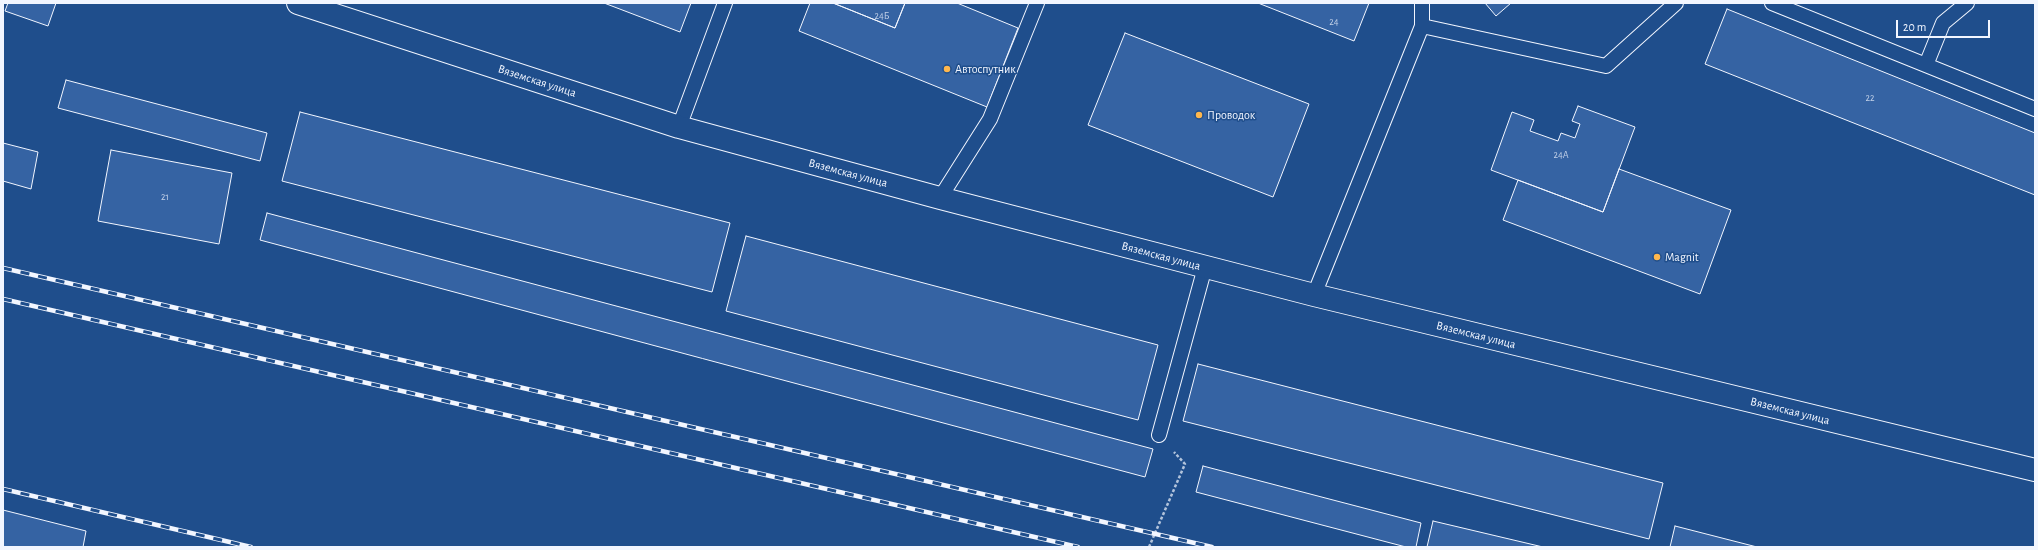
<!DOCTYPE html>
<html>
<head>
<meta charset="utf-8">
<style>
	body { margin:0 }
	#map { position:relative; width:2038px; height:550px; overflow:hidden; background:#1f4e8c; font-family:"Alegreya Sans",sans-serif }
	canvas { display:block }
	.frame { position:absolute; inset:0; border:4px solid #f2f6ff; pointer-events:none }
	.scale { position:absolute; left:1896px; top:20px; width:94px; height:18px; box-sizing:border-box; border:2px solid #f2f6ff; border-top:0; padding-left:5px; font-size:12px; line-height:14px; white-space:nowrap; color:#f2f6ff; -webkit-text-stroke:3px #1f4e8c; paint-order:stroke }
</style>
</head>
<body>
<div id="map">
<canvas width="2038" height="550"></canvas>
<div class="frame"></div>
<div class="scale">20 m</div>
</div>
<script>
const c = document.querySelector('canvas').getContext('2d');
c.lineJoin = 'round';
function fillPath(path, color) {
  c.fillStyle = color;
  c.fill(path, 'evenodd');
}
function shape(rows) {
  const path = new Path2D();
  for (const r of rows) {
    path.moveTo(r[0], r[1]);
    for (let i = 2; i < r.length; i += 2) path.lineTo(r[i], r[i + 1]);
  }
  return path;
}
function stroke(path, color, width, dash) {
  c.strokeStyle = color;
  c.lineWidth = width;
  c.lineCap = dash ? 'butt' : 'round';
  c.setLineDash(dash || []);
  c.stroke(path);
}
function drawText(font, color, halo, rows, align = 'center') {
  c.font = font + ' "Alegreya Sans",sans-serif';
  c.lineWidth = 3;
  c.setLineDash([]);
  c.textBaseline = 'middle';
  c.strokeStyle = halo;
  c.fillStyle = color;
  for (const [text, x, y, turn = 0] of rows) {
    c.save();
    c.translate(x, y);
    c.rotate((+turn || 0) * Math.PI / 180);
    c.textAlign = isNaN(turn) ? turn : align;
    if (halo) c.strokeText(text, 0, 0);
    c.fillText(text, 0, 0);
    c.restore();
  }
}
const building = shape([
	[8,3,56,3,48,26,5,11,8,3],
	[604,3,691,3,680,32,604,3],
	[810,3,833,3,895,28,905,3,957,3,1018,28,987,107,799,31,810,3],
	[833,3,905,3,895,28,833,3],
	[1258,3,1369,3,1354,41,1258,3],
	[1485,3,1511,3,1496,16,1485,3],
	[1727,9,2035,133,2035,195,1705,64,1727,9],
	[1125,33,1309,104,1273,197,1088,125,1125,33],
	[66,80,267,133,260,161,58,108,66,80],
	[1578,106,1635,127,1603,212,1491,170,1512,112,1534,120,1530,131,1558,141,1561,133,1575,138,1580,124,1572,121,1578,106],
	[300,112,730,223,712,292,282,181,300,112],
	[3,143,38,152,31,189,3,181,3,143],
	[111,150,232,173,219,244,98,221,111,150],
	[1619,169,1731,210,1700,294,1503,220,1518,180,1603,212,1619,169],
	[267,213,1153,449,1145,477,260,240,267,213],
	[746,236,1158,345,1138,420,726,311,746,236],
	[1198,364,1663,483,1649,539,1183,421,1198,364],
	[1203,466,1421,523,1416,547,1406,547,1196,492,1203,466],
	[3,510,86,531,83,547,3,547,3,510],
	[1433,521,1543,547,1427,547,1433,521],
	[1675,526,1757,547,1670,547,1675,526]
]);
fillPath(building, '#3563a3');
stroke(building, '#f2f6ff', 1);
const lane = shape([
	[1422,3,1422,26,1606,66,1676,3],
	[1772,3,2035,109],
	[1926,65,1943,23,1967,3],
	[679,127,725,3],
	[940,198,990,119,1037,3],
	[1314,295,1422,26],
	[1159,435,1205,267]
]);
const secondary = shape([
	[298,3,679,127,940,198,1314,295,2035,470]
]);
stroke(lane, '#f2f6ff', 16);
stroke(secondary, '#f2f6ff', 24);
stroke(shape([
	[1149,547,1185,464,1174,452]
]), '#b3c4dc', 2.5, [3, 2]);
stroke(lane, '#1f4e8c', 14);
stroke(secondary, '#1f4e8c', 22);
const rail = shape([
	[3,268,1212,547],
	[3,299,1078,547],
	[3,489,251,547]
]);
stroke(rail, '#f2f6ff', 4.5);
stroke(rail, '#1f4e8c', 3, [9]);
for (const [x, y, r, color] of [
	[947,69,4,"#ffb74d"],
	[1199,115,4,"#ffb74d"],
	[1657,257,4,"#ffb74d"]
]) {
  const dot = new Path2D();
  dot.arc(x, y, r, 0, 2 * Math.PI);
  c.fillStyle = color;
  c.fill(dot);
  stroke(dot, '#1f4e8c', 1.5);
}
drawText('10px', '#c3d1e8', null, [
	["24Б",882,16],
	["24",1334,22],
	["22",1870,98],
	["24А",1561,155],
	["21",165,197]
]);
drawText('12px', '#f2f6ff', '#1f4e8c', [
	["Автоспутник",955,69],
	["Проводок",1207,115],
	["Magnit",1665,257]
], 'left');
drawText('12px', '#f2f6ff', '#1f4e8c', [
	["Вяземская улица",537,81,18],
	["Вяземская улица",848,173,15],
	["Вяземская улица",1161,256,15],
	["Вяземская улица",1476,335,14],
	["Вяземская улица",1790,411,14]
]);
</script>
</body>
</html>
